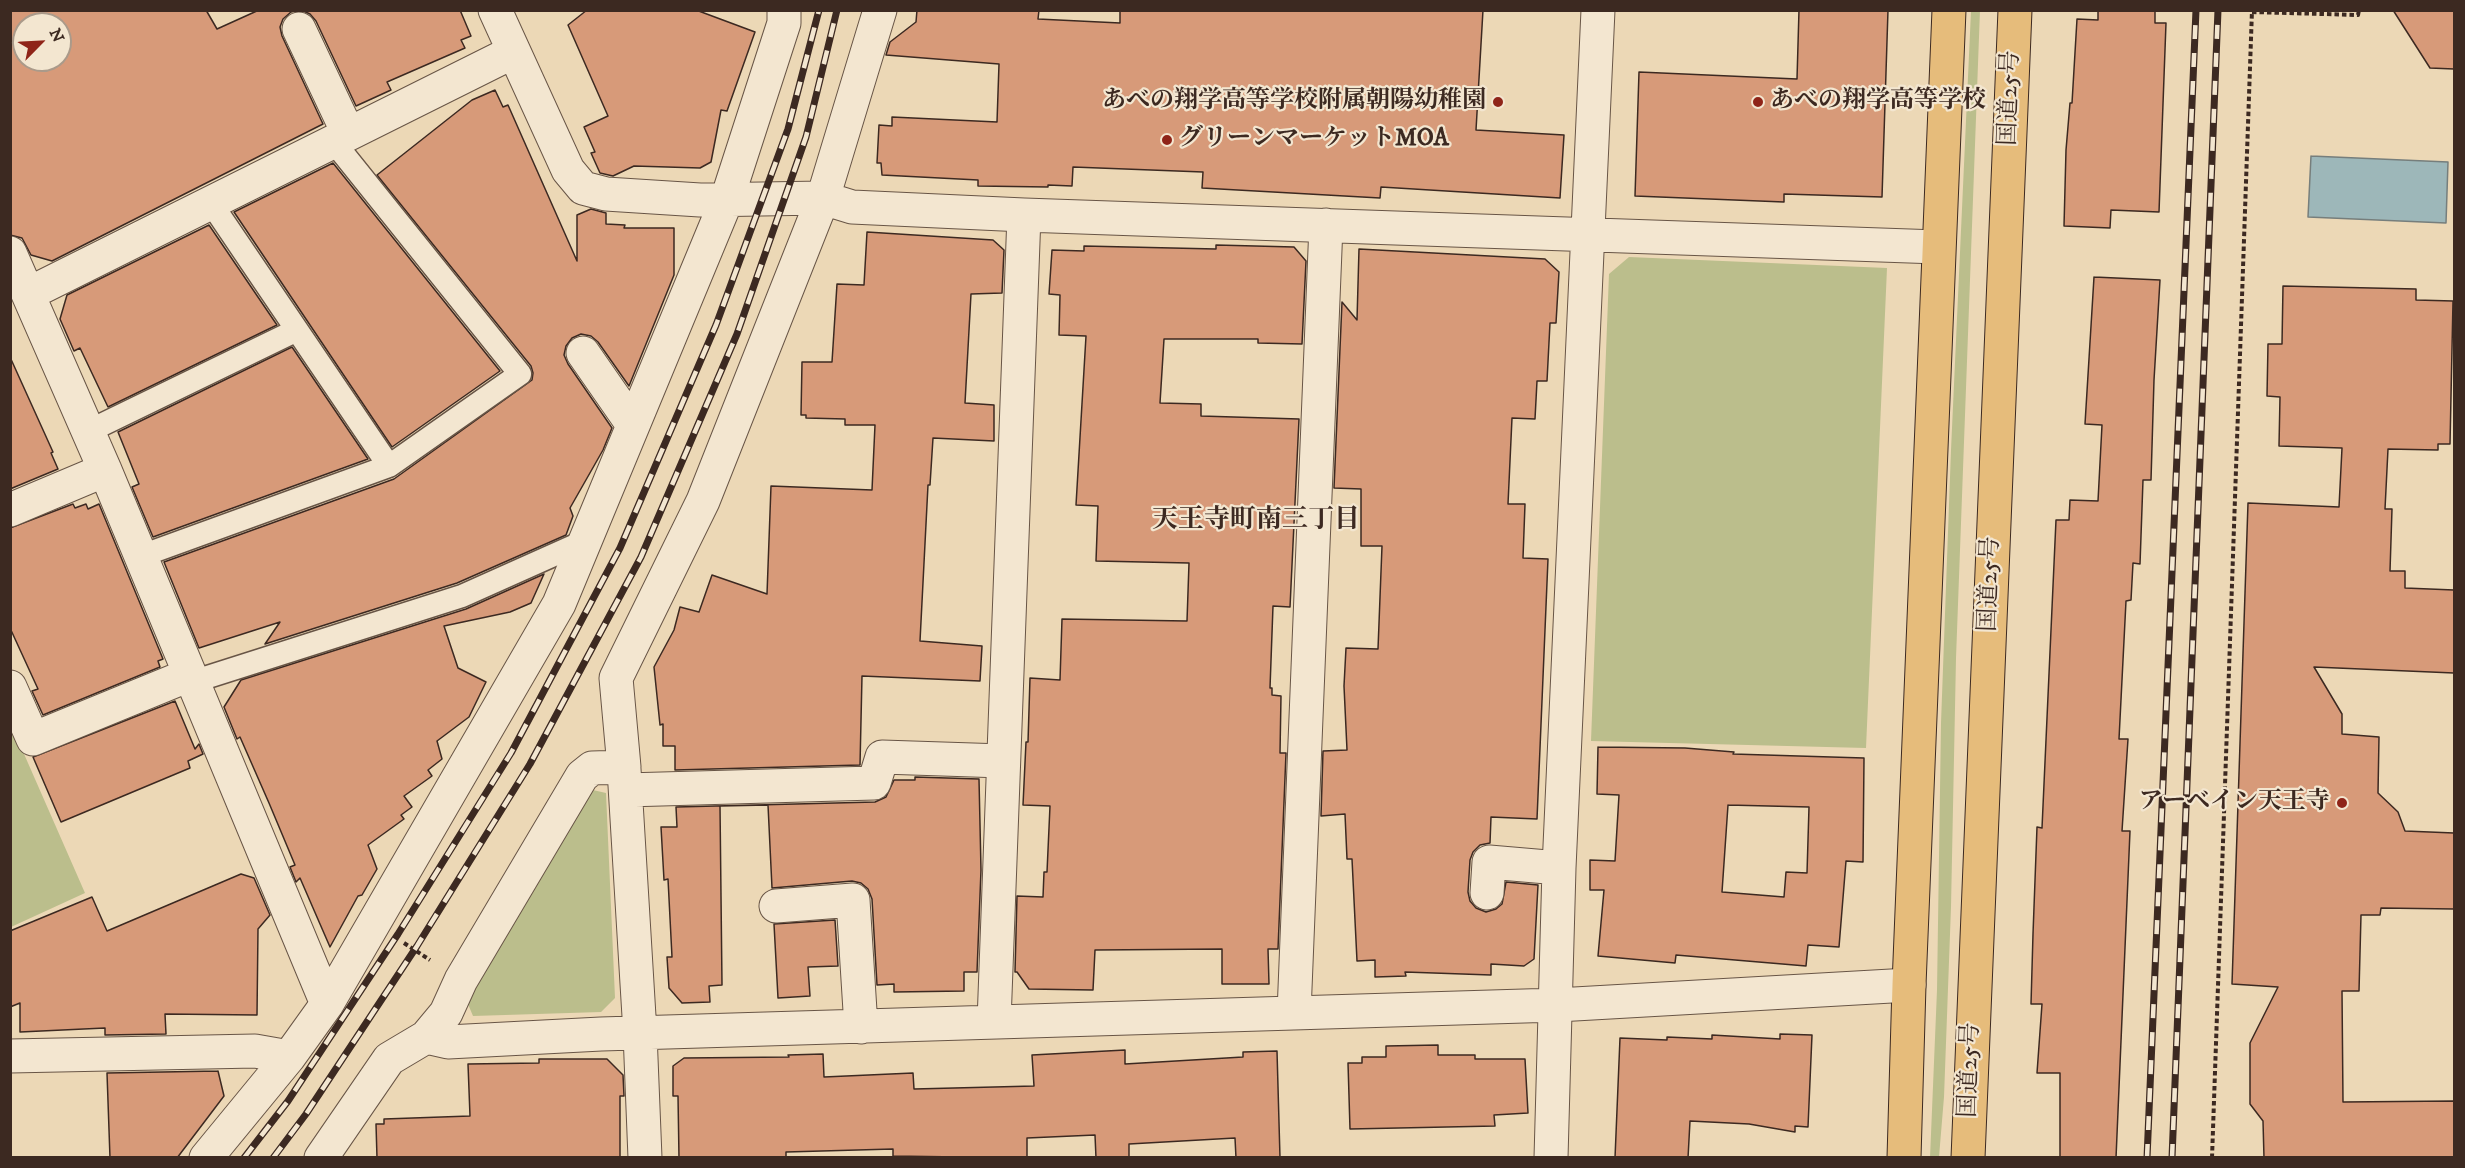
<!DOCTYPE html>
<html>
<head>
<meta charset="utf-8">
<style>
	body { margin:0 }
	#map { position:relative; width:2465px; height:1168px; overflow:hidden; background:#ecd8b6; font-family:"IM FELL DW Pica",serif }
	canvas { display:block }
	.frame { position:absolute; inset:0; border:12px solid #3c2921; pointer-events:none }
	.north { position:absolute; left:12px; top:12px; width:60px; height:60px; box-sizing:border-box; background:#f3e6d0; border:2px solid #aa9a8a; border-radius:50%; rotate:66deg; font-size:16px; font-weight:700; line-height:24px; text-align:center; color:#3c2921 }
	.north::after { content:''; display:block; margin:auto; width:21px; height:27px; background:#8f2418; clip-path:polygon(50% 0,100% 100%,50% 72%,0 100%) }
</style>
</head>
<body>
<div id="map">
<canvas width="2465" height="1168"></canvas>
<div class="frame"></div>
<div class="north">N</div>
</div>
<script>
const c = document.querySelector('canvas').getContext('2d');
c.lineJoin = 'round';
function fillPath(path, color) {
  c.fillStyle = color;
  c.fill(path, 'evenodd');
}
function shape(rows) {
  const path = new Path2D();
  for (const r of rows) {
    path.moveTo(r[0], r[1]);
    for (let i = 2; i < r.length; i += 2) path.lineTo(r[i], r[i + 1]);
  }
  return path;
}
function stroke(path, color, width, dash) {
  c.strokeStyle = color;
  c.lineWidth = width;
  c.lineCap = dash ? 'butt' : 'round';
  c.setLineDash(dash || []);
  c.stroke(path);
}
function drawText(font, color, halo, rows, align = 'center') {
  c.font = font + ' "IM FELL DW Pica","Noto Serif JP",serif';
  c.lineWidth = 4.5;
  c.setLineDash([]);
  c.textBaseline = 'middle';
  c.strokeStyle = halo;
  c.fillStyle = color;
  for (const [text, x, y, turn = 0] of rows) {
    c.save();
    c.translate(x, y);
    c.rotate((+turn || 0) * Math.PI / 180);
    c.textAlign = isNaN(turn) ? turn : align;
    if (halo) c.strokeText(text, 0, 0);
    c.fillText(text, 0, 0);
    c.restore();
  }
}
fillPath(shape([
	[1980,10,1956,658,1951,907,1944,1097,1939,1157,1930,1158,1937,990,1941,723,1951,450,1971,11],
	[1629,257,1887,268,1866,748,1591,741,1609,274],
	[10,722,85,893,11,927,10,927],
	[584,788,606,793,615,998,601,1012,473,1016,465,997]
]), '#bbbe8c');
const water = shape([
	[2311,156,2448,162,2446,223,2308,217,2311,156]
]);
fillPath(water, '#9db7b9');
stroke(water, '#767e7c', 1.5);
const building = shape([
	[10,10,206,10,217,29,259,10,299,10,291,12,283,19,280,27,282,36,323,124,52,261,31,255,22,238,10,235,10,10],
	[24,24,60,24,60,60,24,60,24,24],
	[301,10,460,10,471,36,461,40,465,48,387,82,391,90,356,106,316,21,310,14,301,10],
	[587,10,696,10,755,32,727,111,721,110,711,162,700,168,634,166,613,176,600,173,591,153,595,152,584,127,608,116,568,25,587,10],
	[917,10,1039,10,1038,19,1120,23,1120,10,1483,10,1476,130,1564,135,1560,198,1381,187,1380,198,1202,188,1203,172,1073,167,1072,186,1048,185,1048,187,978,186,978,180,882,175,881,163,877,163,879,125,892,126,892,117,997,122,999,64,886,55,890,42,916,22,917,10],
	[1799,10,1888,10,1882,197,1784,194,1784,202,1635,196,1639,72,1797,79,1799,10],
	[2098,10,2155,10,2155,23,2166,23,2159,212,2111,210,2110,228,2064,226,2066,150,2070,103,2072,103,2077,19,2098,20,2098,10],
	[2393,10,2454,10,2454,69,2430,68,2393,10],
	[495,90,503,107,508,105,577,261,577,215,591,209,606,213,606,224,625,225,624,228,674,228,674,275,629,386,598,342,591,336,581,334,572,338,566,346,564,355,568,364,612,428,603,450,570,508,573,516,566,535,457,583,265,644,280,622,199,648,164,562,394,479,532,380,533,373,531,366,377,175,472,100,495,90],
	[333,163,500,371,392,447,234,212,333,163],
	[209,225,277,325,108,407,80,348,74,351,60,319,67,295,209,225],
	[867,232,993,240,1004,250,1002,293,971,294,965,403,994,405,994,441,933,438,930,485,928,485,920,641,982,646,980,681,862,676,860,765,675,770,675,746,663,746,663,724,660,725,654,667,674,630,680,607,699,612,712,575,767,594,771,486,872,490,875,425,845,425,845,419,806,418,806,415,801,415,802,362,832,362,837,284,864,285,867,232],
	[1216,245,1294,247,1306,261,1302,344,1258,343,1258,339,1164,339,1160,403,1201,404,1201,416,1299,419,1290,607,1273,606,1270,688,1272,688,1272,695,1281,696,1280,753,1286,753,1278,949,1268,949,1269,984,1222,984,1222,949,1095,950,1093,990,1029,989,1017,972,1015,972,1017,896,1043,897,1044,872,1047,872,1050,806,1023,805,1026,742,1028,742,1030,678,1060,680,1062,619,1187,621,1189,563,1096,561,1098,506,1076,505,1086,336,1059,335,1060,295,1049,294,1052,250,1084,251,1084,246,1216,249,1216,245],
	[1359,249,1545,259,1559,272,1556,323,1550,323,1547,381,1537,381,1535,419,1512,418,1508,504,1525,504,1523,558,1548,559,1537,819,1491,817,1490,843,1480,845,1473,852,1470,860,1468,892,1470,901,1476,908,1486,912,1496,909,1502,904,1506,882,1538,885,1534,959,1524,966,1491,964,1491,975,1405,972,1406,976,1375,977,1375,960,1357,961,1352,859,1347,859,1345,814,1321,816,1323,751,1347,750,1344,686,1346,648,1378,649,1382,546,1361,546,1361,489,1334,488,1342,302,1357,320,1359,249],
	[2094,277,2160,280,2154,380,2151,480,2143,480,2140,564,2133,563,2131,600,2126,601,2119,739,2128,739,2122,831,2130,831,2116,1158,2060,1158,2060,1073,2037,1073,2042,1004,2031,1004,2033,934,2037,827,2042,828,2056,520,2069,520,2070,500,2098,501,2102,425,2085,424,2094,277],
	[2283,286,2416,289,2416,300,2453,301,2450,444,2438,444,2438,450,2388,449,2385,509,2392,509,2390,571,2405,571,2405,588,2454,590,2454,673,2314,667,2342,714,2342,734,2379,737,2378,793,2398,812,2405,831,2454,833,2454,909,2381,908,2380,915,2361,915,2359,991,2342,991,2343,1102,2454,1101,2454,1158,2264,1158,2263,1121,2250,1104,2250,1043,2278,987,2232,984,2248,503,2339,507,2342,448,2279,446,2280,397,2267,396,2268,344,2282,344,2283,286],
	[292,347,368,459,153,537,132,487,139,484,118,432,292,347],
	[10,357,53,452,51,453,58,469,10,489,10,357],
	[73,504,75,508,86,504,88,509,99,504,163,659,158,661,160,667,43,715,32,691,38,689,10,628,10,528,73,504],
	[544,574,531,603,510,612,444,626,458,668,486,682,469,717,437,741,442,759,428,770,432,776,404,796,412,807,401,815,404,819,368,845,377,869,362,895,358,896,330,947,300,878,296,882,290,867,295,865,269,803,240,737,237,739,224,707,241,680,466,609,544,574],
	[175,701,195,749,199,744,203,754,188,761,190,768,61,822,33,757,175,701],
	[1598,747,1685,748,1734,752,1733,754,1864,758,1863,862,1846,861,1839,947,1808,945,1806,966,1676,955,1675,963,1598,956,1604,890,1590,890,1590,860,1615,861,1619,795,1597,794,1598,747],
	[1728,805,1809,807,1807,873,1786,872,1784,897,1722,892,1728,805],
	[915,777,979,779,981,870,977,972,964,972,964,991,894,992,894,984,877,985,872,899,868,889,861,883,852,881,772,888,768,805,720,806,722,985,709,986,710,1002,682,1003,669,988,667,957,672,957,668,879,664,880,661,827,677,827,676,807,875,802,886,797,894,780,915,780,915,777],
	[241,874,254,878,270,915,258,929,257,1015,165,1014,166,1034,105,1035,105,1028,20,1032,20,1003,10,1007,10,931,92,897,107,931,241,874],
	[835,920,838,966,808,967,810,996,778,998,774,924,835,920],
	[1780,1034,1812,1035,1808,1127,1795,1126,1795,1132,1749,1124,1690,1121,1688,1158,1615,1158,1620,1038,1667,1040,1667,1037,1712,1039,1712,1035,1780,1039,1780,1034],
	[1438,1045,1438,1055,1475,1055,1475,1059,1525,1059,1528,1113,1494,1115,1495,1126,1350,1129,1348,1063,1362,1063,1362,1057,1386,1057,1386,1046,1438,1045],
	[1125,1050,1125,1064,1243,1057,1243,1052,1277,1051,1280,1158,1236,1158,1235,1138,1129,1144,1129,1158,1096,1158,1095,1135,1027,1138,1027,1158,893,1156,893,1149,786,1152,786,1158,679,1158,678,1096,673,1096,673,1066,684,1058,789,1057,788,1055,823,1054,824,1077,913,1073,914,1089,1034,1086,1032,1055,1125,1050],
	[539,1059,607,1059,623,1075,624,1096,620,1096,620,1158,377,1158,376,1124,384,1124,384,1119,470,1116,468,1064,539,1063,539,1059],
	[218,1071,224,1096,177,1158,110,1158,107,1073,218,1071]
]);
fillPath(building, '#d79a79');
stroke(building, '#3c2921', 1.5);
const lane = shape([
	[211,203,389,466],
	[89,431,297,330],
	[141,556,389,466,520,374,333,141],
	[192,682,462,596,585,541]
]);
const street = shape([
	[495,10,568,170,583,188,606,194,700,200,823,198,852,207,1024,215,1938,247],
	[299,29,348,133],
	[10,253,105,470,327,1004],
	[28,294,513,52],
	[583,353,633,425],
	[10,510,105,470],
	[10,687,33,739,189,675],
	[624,769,640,1033,645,1158],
	[626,790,874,783,882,757,1003,761],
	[1487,893,1489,862,1559,868],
	[776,906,853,900,861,1027],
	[1294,1013,1326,225],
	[994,1022,1024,215],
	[426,1037,448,1042,601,1034,1557,1005,1909,985],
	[10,1056,255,1051,289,1057],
	[206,1158,289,1057,327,1004,559,604,727,199,784,23,784,10],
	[321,1158,389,1059,426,1037,446,1013,461,980,582,776,592,768,624,767,616,678,703,501,823,198,880,10],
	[1551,1158,1559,868,1598,10]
]);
const highway = shape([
	[1904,1158,1909,985,1949,10],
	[1968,1158,2015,10]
]);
stroke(lane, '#685546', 25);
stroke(street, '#685546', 35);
stroke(highway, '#3c2921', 35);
stroke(shape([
	[2252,12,2358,15,2359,10],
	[404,943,430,960],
	[2212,1158,2252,10]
]), '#3c2921', 4, [4.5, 3]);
stroke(lane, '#f3e6d0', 22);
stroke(street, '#f3e6d0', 33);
stroke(highway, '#e6bc7b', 33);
const rail = shape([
	[244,1158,288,1101,398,934,511,753,620,548,716,325,788,129,819,10],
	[273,1158,306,1114,417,946,530,764,641,557,737,334,806,137,837,10],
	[2147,1158,2196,10],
	[2172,1158,2218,10]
]);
stroke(rail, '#3c2921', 7);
stroke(rail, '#f3e6d0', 4.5, [14]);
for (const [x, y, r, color] of [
	[1498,102,6,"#8f2418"],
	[1758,102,6,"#8f2418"],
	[1167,140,6,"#8f2418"],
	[2342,803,6,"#8f2418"]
]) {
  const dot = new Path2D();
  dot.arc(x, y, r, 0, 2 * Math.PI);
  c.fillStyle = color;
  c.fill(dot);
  stroke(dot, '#f3e6d0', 2);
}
drawText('24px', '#3c2921', '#f3e6d0', [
	["国道25号",2011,98,-88],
	["国道25号",1991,584,-88],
	["国道25号",1971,1070,-88]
]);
drawText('bold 24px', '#3c2921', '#f3e6d0', [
	["あべの翔学高等学校附属朝陽幼稚園",1486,102],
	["あべの翔学高等学校",1770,102,"left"],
	["グリーンマーケットMOA",1179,140,"left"],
	["アーベイン天王寺",2330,803]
], 'right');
drawText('bold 26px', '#3c2921', '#f3e6d0', [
	["天王寺町南三丁目",1256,522]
]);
</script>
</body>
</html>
